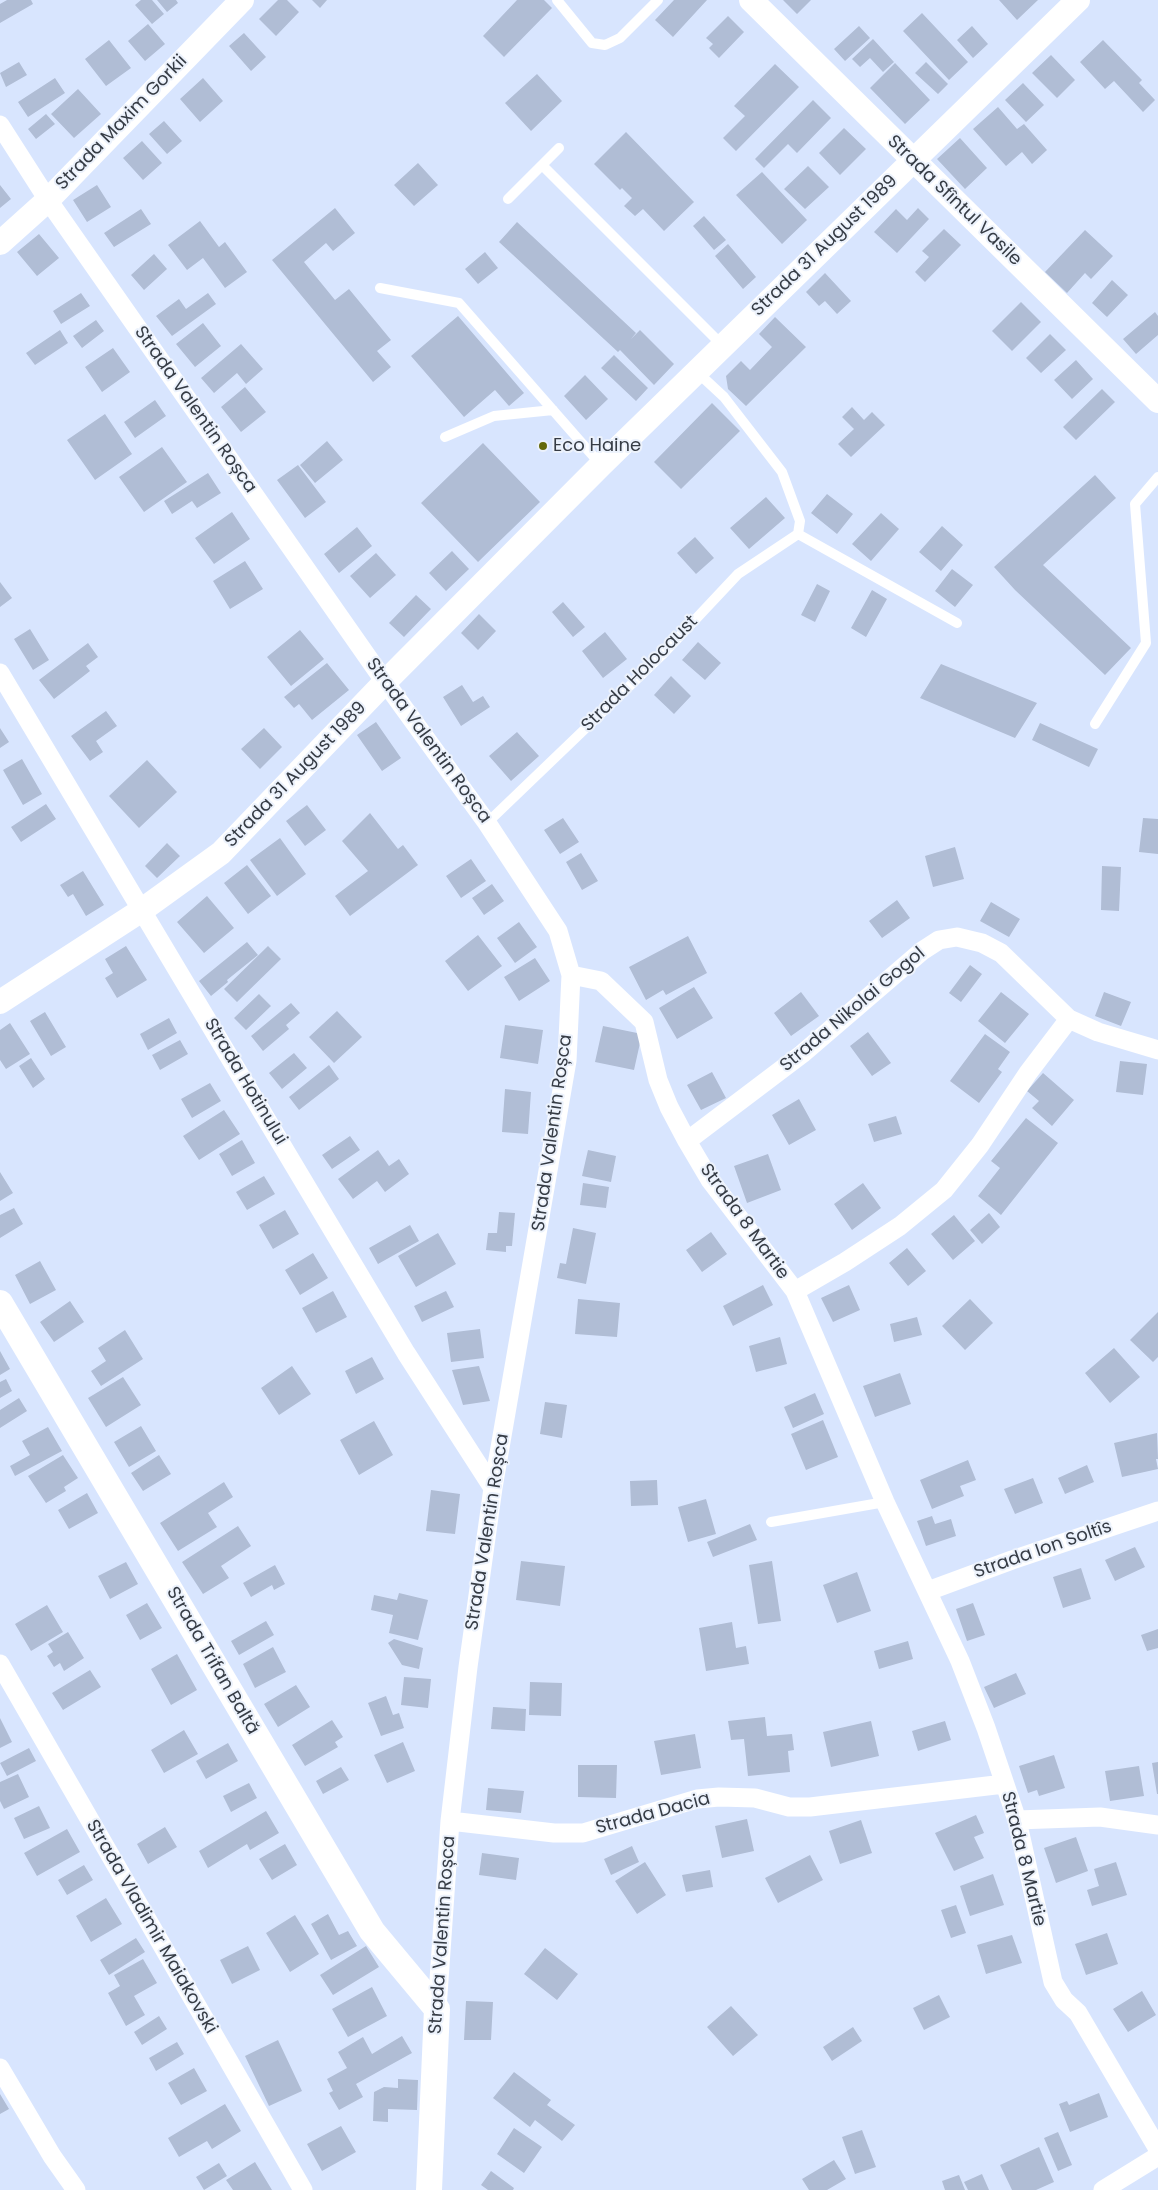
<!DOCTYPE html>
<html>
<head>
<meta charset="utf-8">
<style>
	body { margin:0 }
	canvas { display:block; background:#d8e5fe }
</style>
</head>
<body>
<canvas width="1158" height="2190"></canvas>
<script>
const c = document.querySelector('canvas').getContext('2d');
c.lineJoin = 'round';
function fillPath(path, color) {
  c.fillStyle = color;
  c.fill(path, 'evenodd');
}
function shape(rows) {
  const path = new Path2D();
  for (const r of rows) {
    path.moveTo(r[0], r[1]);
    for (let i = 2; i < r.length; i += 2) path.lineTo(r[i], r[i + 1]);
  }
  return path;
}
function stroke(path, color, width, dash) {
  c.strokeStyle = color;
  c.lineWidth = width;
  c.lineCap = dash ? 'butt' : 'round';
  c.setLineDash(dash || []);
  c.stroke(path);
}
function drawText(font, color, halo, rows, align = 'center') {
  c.font = font + ' Poppins,sans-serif';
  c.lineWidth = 4;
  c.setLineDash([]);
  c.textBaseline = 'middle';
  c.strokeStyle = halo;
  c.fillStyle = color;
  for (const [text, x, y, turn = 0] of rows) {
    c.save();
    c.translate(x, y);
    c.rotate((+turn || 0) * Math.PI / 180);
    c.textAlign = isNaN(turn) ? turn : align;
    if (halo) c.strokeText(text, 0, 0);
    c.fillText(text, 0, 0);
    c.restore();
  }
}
fillPath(shape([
	[7,0,31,0,33,4,0,23,0,4],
	[141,0,152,0,164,14,152,24,135,5],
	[157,0,176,0,178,3,167,12],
	[278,0,287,0,299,12,276,36,259,19],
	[312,0,327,0,320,8],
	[517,0,544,0,552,8,504,57,483,36],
	[674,0,707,0,673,37,655,20],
	[783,0,811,0,797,14],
	[999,0,1038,0,1017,20],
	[922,13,968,62,949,80,903,31],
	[728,16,744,32,719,58,709,48,713,44,706,38],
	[148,24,165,44,145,61,128,41],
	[859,26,870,38,845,61,834,49],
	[972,26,988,44,973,58,957,40],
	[244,33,266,57,251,71,229,46],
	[873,39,894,62,883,72,870,58,860,67,852,59],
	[109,40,131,68,106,86,85,59],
	[1103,40,1142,80,1139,83,1155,100,1143,112,1114,81,1105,89,1080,62],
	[1051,55,1075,80,1057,98,1032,73],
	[19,62,27,75,6,87,0,73],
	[926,62,948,84,938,94,915,73],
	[895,63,930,100,905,124,870,88],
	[775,64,799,87,736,151,723,138,745,116,734,106],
	[537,74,562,101,531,131,505,103],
	[55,78,65,93,28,117,18,102],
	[203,78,223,101,200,122,180,99],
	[1023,83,1044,105,1026,122,1005,100],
	[78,89,101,114,74,138,51,114],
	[813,100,831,118,797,153,788,144,764,168,755,159],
	[998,107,1017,129,1024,124,1047,150,1032,164,1022,152,1006,166,973,129],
	[46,114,55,124,36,139,28,129],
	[164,121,182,141,167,154,149,134],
	[844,128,866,149,840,175,819,153],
	[626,132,694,202,664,231,643,209,635,216,624,206,632,198,622,188,620,190,594,164],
	[960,138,987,168,965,189,937,159],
	[142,141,162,163,143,180,123,158],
	[418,163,438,185,414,206,394,185],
	[808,166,829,187,805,209,784,189],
	[762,172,807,220,782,244,736,195],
	[0,185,11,199,0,208],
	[97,185,111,207,87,222,73,200],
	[335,208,355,233,333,251,326,243,304,262,335,300,349,289,391,340,377,351,391,367,373,382,272,260],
	[918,208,929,219,897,253,874,232,896,209,907,220],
	[141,209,151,224,114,247,104,233],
	[704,216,726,240,714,250,693,226],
	[200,221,219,247,225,242,247,272,225,288,203,258,187,270,168,245],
	[517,222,636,333,631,339,640,330,674,364,654,385,620,350,618,352,499,242],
	[944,229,961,245,925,282,915,272,929,257,922,251],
	[1085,230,1113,256,1091,279,1085,273,1067,293,1045,272],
	[39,234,59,258,37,276,17,252],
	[728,244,756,277,743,289,715,256],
	[485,252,498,268,478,284,465,269],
	[154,254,167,269,144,290,131,275],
	[825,273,851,301,837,314,825,301,819,306,806,292],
	[1112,280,1128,295,1107,317,1092,303],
	[81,293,90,306,61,324,53,311],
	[208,293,216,304,172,336,156,316,179,299,186,309],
	[1021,302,1041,322,1012,351,992,331],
	[1155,312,1158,316,1158,335,1136,354,1123,339],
	[458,316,524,393,509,406,495,390,464,417,411,356],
	[775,317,806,347,746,406,728,389,726,376,741,361,750,370,772,347,759,334],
	[96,320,104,331,82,348,73,336],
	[203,323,221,346,195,367,176,344],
	[60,330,68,343,35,365,26,353],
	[1050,334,1066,350,1041,373,1026,358],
	[241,344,263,369,246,384,237,373,214,393,201,378],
	[113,348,130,372,102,392,85,367],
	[614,355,648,388,636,401,601,368],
	[1076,360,1093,379,1072,399,1054,380],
	[585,375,608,399,586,420,564,396],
	[245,387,266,412,241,432,221,407],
	[1102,389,1115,402,1076,440,1063,427],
	[155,400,166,416,135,438,124,422],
	[712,403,740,431,681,489,654,462],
	[852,407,864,420,872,412,885,425,851,457,838,444,854,429,842,417],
	[105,414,132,454,95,480,67,440],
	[327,441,343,460,315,483,300,465],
	[483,443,540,502,478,562,421,503],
	[162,447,187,482,144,512,119,477],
	[298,465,326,502,305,518,277,480],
	[208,473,221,493,197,508,192,501,172,514,164,501],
	[1095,475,1116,498,1043,565,1131,648,1105,675,1015,590,994,567],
	[827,494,853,514,837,534,811,513],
	[766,497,785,518,749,549,730,528],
	[232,512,250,539,214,564,195,538],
	[881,513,899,529,871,561,852,544],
	[942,526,963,545,941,571,919,552],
	[357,527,372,546,339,573,324,554],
	[695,537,714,558,696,574,677,553],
	[452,551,469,569,446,591,429,573],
	[376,553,396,575,370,598,350,576],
	[245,561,263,589,230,609,213,581],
	[952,569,973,585,955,607,935,591],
	[0,582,12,598,0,607],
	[817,584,830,591,815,622,801,615],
	[872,590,887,599,866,637,851,628],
	[416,595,431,609,404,637,389,623],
	[563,602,585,627,573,637,552,612],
	[479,614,496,631,478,650,461,633],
	[30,629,49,660,33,670,14,639],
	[300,630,324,659,291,686,267,657],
	[605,632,627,659,603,678,582,651],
	[698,642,721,663,705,680,682,660],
	[88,643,98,657,86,666,90,671,54,699,39,680],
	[327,663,349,690,312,720,299,704,294,708,284,697],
	[941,664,1037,703,1015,738,920,698],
	[671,676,691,696,674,714,654,695],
	[462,685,473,702,483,696,490,707,461,726,443,697],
	[106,711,117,726,96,741,103,752,90,761,71,736],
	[376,722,401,758,382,771,357,735],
	[1040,723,1098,749,1089,767,1032,740],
	[0,728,9,742,0,748],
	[264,728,282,747,260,769,241,749],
	[517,732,539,756,511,781,489,756],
	[22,759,42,794,23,805,3,770],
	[147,760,177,792,139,828,109,796],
	[46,804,56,819,21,842,11,827],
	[307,805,326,830,305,846,286,821],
	[370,813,398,849,403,845,418,865,350,916,335,896,368,871,342,841],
	[563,818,579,842,560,854,544,830],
	[1143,818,1158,819,1158,854,1139,852],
	[280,838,306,874,277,896,250,860],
	[167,843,180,856,157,878,145,866],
	[955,847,964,879,933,887,925,856],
	[581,853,598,881,582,890,566,862],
	[471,859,486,881,461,898,446,876],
	[247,865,271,896,248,914,224,883],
	[1102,866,1121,867,1119,911,1101,910],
	[83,871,104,905,86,916,73,894,68,897,60,885],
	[492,884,504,901,484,915,472,898],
	[207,896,234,928,204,953,177,922],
	[897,900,910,918,882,938,869,921],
	[991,902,1020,919,1009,937,980,921],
	[519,922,537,947,515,963,497,938],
	[478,935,502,966,468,991,445,961],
	[688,936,707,973,666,995,663,990,646,1000,629,967],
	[247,942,258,955,227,980,228,982,211,996,199,981],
	[126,946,147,980,117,998,105,978,113,973,105,959],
	[268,946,281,959,237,1002,224,989],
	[535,958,550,981,519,1001,504,977],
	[970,965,982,974,961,1002,949,993],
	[694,987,713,1018,677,1039,659,1008],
	[801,992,819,1016,791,1036,774,1013],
	[1001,992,1029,1014,1005,1043,978,1021],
	[1104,992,1131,1002,1121,1026,1095,1016],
	[259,994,271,1006,246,1030,234,1018],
	[291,1003,300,1013,286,1025,289,1029,263,1051,251,1036],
	[337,1011,362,1037,334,1063,309,1037],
	[45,1012,66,1047,51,1056,30,1021],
	[169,1018,177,1033,148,1050,140,1034],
	[10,1023,30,1054,6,1069,0,1060,0,1030],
	[505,1025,543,1030,538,1064,500,1058],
	[603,1026,642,1034,634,1070,595,1062],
	[868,1032,891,1063,872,1076,850,1046],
	[985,1034,1010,1052,998,1069,1002,1072,979,1103,950,1081],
	[180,1040,188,1054,160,1070,152,1055],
	[294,1053,307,1068,282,1089,269,1073],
	[31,1058,45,1079,33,1088,19,1066],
	[1120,1061,1147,1064,1143,1095,1116,1092],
	[329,1065,339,1079,299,1110,289,1097],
	[712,1072,726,1098,701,1110,687,1085],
	[1043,1073,1074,1100,1052,1126,1032,1108,1039,1101,1027,1091],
	[210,1083,221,1101,192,1118,181,1099],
	[505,1089,531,1092,528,1134,502,1132],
	[799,1099,816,1130,789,1145,772,1115],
	[224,1110,240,1134,199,1160,183,1136],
	[896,1116,902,1134,874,1142,868,1124],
	[1026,1118,1058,1143,1001,1215,978,1196,1000,1168,991,1161],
	[350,1136,360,1150,332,1169,322,1155],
	[242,1140,255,1163,232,1176,219,1154],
	[378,1150,389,1166,399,1159,409,1174,385,1192,377,1181,353,1199,338,1179],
	[588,1150,616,1156,611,1182,582,1176],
	[768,1154,781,1190,747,1203,734,1166],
	[0,1172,13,1193,0,1201],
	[264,1176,275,1194,247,1210,236,1192],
	[583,1183,609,1187,606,1208,580,1205],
	[863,1183,881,1208,852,1230,834,1204],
	[14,1208,23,1224,0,1238,0,1215],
	[285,1210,299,1234,273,1249,259,1225],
	[499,1212,515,1213,512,1246,506,1246,506,1252,486,1250,488,1233,497,1233],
	[989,1213,1000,1227,982,1244,970,1230],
	[954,1215,975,1241,953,1260,931,1234],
	[410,1225,419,1241,378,1264,369,1248],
	[573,1228,596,1233,586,1284,557,1278,560,1263,566,1264],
	[711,1232,727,1254,702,1272,686,1250],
	[438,1233,456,1264,416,1287,398,1256],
	[907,1248,926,1271,908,1286,889,1263],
	[313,1253,328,1278,300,1295,285,1270],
	[40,1261,56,1290,30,1304,15,1275],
	[763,1285,773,1305,733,1326,723,1306],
	[849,1285,860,1310,833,1322,821,1298],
	[333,1291,347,1317,316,1333,302,1308],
	[446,1291,454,1307,422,1322,414,1306],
	[578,1299,620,1303,617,1337,575,1334],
	[970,1299,993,1323,965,1350,942,1326],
	[70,1301,84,1322,54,1342,40,1322],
	[1158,1312,1158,1357,1153,1362,1130,1340],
	[917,1317,922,1335,894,1342,890,1324],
	[480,1329,484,1358,451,1362,447,1333],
	[125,1330,143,1359,101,1386,91,1371,106,1361,98,1348],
	[780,1337,787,1364,756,1372,749,1346],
	[1114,1348,1140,1377,1110,1403,1085,1373],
	[0,1351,10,1369,0,1375],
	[372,1357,384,1379,356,1394,345,1371],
	[292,1366,311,1394,279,1415,261,1388],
	[479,1366,490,1401,463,1405,452,1370],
	[900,1373,911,1404,875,1417,863,1386],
	[123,1377,141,1405,106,1427,88,1398],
	[6,1379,12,1391,0,1398,0,1382],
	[815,1393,824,1414,793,1428,784,1407],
	[19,1398,27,1411,0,1428,0,1410],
	[545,1402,567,1405,562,1438,540,1434],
	[823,1420,838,1457,806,1470,791,1434],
	[374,1421,393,1455,359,1475,340,1440],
	[141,1426,156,1451,129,1467,114,1442],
	[48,1427,62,1451,15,1476,10,1466,30,1455,22,1441],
	[1157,1433,1158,1459,1156,1459,1158,1469,1122,1477,1114,1443],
	[63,1455,78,1478,64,1487,66,1491,46,1503,28,1476],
	[159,1455,171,1474,143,1491,131,1473],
	[968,1460,976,1480,960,1486,964,1496,932,1509,920,1480],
	[1087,1465,1094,1482,1065,1494,1058,1478],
	[1033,1478,1043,1503,1015,1514,1004,1489],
	[657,1480,658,1505,631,1506,630,1481],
	[224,1482,233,1497,208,1513,217,1527,178,1551,160,1523],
	[431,1490,460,1494,455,1534,426,1531],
	[87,1493,98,1513,69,1529,58,1510],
	[706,1499,716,1534,688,1542,678,1507],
	[932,1516,935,1524,951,1519,956,1536,926,1546,917,1521],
	[750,1524,757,1540,713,1557,707,1542],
	[238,1526,251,1546,221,1566,229,1578,203,1594,182,1562],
	[1135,1547,1145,1567,1115,1581,1105,1560],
	[521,1561,565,1566,560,1606,516,1600],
	[772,1561,781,1621,758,1624,749,1565],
	[126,1562,138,1584,110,1599,98,1576],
	[275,1565,285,1584,274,1590,272,1585,251,1597,243,1583],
	[1081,1568,1091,1599,1063,1608,1053,1577],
	[857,1572,871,1611,837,1623,823,1585],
	[399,1593,428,1600,418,1640,389,1633,393,1615,371,1610,374,1595,397,1600],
	[147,1603,162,1628,140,1640,126,1615],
	[973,1603,985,1635,967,1641,956,1609],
	[47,1605,63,1632,31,1651,15,1624],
	[266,1621,274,1635,239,1655,231,1641],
	[732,1622,736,1648,746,1646,749,1664,706,1671,699,1628],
	[1158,1629,1158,1648,1147,1651,1141,1635],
	[68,1632,84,1658,64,1671,60,1663,54,1667,47,1656,53,1652,48,1644],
	[394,1639,423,1648,419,1669,402,1665,388,1643],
	[908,1641,913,1659,879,1669,874,1651],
	[273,1647,286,1672,255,1688,243,1664],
	[177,1654,197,1690,171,1705,151,1669],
	[90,1670,101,1687,63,1710,52,1693],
	[1016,1673,1026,1694,994,1708,984,1687],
	[404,1677,431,1679,428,1708,401,1705],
	[530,1682,562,1683,561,1716,529,1715],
	[296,1685,310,1707,278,1727,264,1704],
	[386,1696,393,1715,399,1713,404,1728,381,1736,368,1703],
	[493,1707,526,1709,525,1731,491,1729],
	[765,1717,767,1736,792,1734,794,1750,788,1751,790,1772,748,1776,744,1739,731,1740,728,1721],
	[0,1718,12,1742,0,1748],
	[332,1720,343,1737,335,1742,338,1747,305,1766,292,1745],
	[871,1721,879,1756,831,1767,823,1732],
	[945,1721,951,1740,918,1751,912,1731],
	[184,1730,198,1754,164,1773,151,1750],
	[695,1734,701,1768,661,1775,654,1741],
	[403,1742,415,1771,387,1783,374,1755],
	[228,1743,238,1761,206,1779,196,1761],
	[29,1748,36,1761,7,1776,0,1763],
	[1054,1755,1065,1788,1039,1796,1037,1790,1028,1793,1019,1766],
	[1158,1762,1158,1794,1157,1794,1152,1763],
	[578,1765,617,1765,616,1798,578,1797],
	[1139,1766,1144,1796,1110,1801,1105,1771],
	[341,1767,349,1780,323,1794,316,1781],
	[18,1774,29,1797,4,1809,0,1801,0,1782],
	[249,1783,257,1798,231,1812,223,1796],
	[488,1788,524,1791,521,1813,486,1810],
	[39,1806,50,1828,24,1839,14,1818],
	[266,1811,279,1833,250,1850,247,1844,208,1868,199,1851],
	[976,1815,984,1833,974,1837,984,1858,954,1871,935,1833],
	[747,1819,754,1851,722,1858,715,1826],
	[861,1820,872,1853,840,1864,829,1831],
	[165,1827,177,1847,148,1864,137,1844],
	[67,1829,80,1852,37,1876,24,1853],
	[1076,1837,1088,1871,1056,1883,1044,1848],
	[285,1844,297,1865,272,1880,259,1859],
	[632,1846,639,1862,611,1875,604,1859],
	[482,1853,519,1858,516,1880,479,1875],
	[810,1855,823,1880,778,1903,765,1878],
	[645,1862,666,1895,637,1914,615,1881],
	[1116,1862,1127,1895,1092,1906,1087,1890,1099,1886,1094,1869],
	[84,1865,93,1880,67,1895,58,1880],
	[710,1870,713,1887,686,1892,682,1875],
	[993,1874,1004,1905,970,1916,960,1886],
	[106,1898,122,1924,91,1942,76,1916],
	[956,1905,966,1933,951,1938,941,1910],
	[328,1914,339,1935,348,1931,357,1946,331,1960,311,1924],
	[295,1915,319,1954,290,1972,266,1933],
	[1107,1933,1118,1964,1086,1975,1075,1944],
	[1012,1935,1022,1963,986,1974,977,1945],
	[136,1938,145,1952,109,1975,100,1960],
	[248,1946,260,1970,232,1984,220,1960],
	[366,1946,379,1967,333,1995,320,1975],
	[545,1948,578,1974,557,2000,524,1974],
	[143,1959,157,1983,134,1996,145,2015,126,2026,108,1993,120,1986,114,1975],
	[372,1987,387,2016,348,2037,332,2009],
	[1142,1991,1156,2015,1128,2032,1113,2009],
	[939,1995,950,2017,924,2030,913,2008],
	[466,2001,493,2002,491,2040,464,2040],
	[731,2006,758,2035,733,2056,707,2027],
	[159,2016,167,2029,142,2045,134,2032],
	[853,2027,862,2041,832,2061,823,2047],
	[402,2036,412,2053,356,2084,363,2097,339,2110,329,2093,333,2091,327,2079,347,2068,338,2052,363,2037,372,2054],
	[278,2040,302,2091,269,2106,245,2056],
	[177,2042,184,2054,156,2071,149,2058],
	[194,2068,207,2091,181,2105,168,2083],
	[514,2072,551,2100,547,2105,575,2125,562,2141,535,2120,530,2127,493,2098],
	[398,2079,418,2080,417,2110,388,2109,388,2122,373,2121,374,2092,384,2087,398,2088],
	[1099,2093,1108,2117,1070,2132,1059,2104,1067,2101,1069,2105],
	[0,2094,9,2109,0,2114],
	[225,2104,241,2131,212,2149,207,2141,179,2157,168,2138],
	[341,2126,356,2152,322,2171,307,2144],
	[514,2128,542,2147,524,2173,497,2154],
	[862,2130,876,2167,855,2174,842,2137],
	[1058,2132,1072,2165,1058,2171,1044,2138],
	[1039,2147,1054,2182,1036,2190,1012,2190,1000,2165],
	[834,2160,846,2179,827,2190,809,2190,802,2179],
	[255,2162,272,2190,233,2190,226,2180],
	[219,2163,227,2176,204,2190,196,2177],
	[491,2171,514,2188,513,2190,488,2190,481,2185],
	[982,2174,989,2190,968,2190,964,2182],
	[959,2175,965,2190,945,2190,942,2181]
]), '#b0bdd5');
stroke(shape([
	[557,0,592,43,605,45,620,38,658,0],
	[542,165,722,345],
	[508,199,559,148],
	[380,288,459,303,601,465],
	[445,437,494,416,553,410],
	[798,534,957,623],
	[1095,724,1146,643,1135,504,1158,477],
	[487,823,662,655,738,574,798,534,800,521,782,472,724,397,696,371],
	[771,1522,885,1502]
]), '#fff', 10);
stroke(shape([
	[0,125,48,200,385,682,487,823,558,931,571,975,567,1061,493,1488,468,1667,450,1821,437,2009],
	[0,673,406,1353,493,1488],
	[571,975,601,981,644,1022,658,1080,669,1107,687,1141,710,1180,795,1291,885,1502,960,1661,986,1728,1017,1820,1053,1982,1064,2000,1078,2013,1158,2149],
	[687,1141,802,1054,922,951,939,940,957,937,982,943,1001,953,1069,1019,1098,1032,1158,1050],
	[795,1291,845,1262,900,1226,944,1190,980,1145,1028,1073,1069,1019],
	[928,1591,1012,1560,1158,1511],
	[0,1664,303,2190],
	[1017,1820,1100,1817,1158,1825],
	[450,1821,554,1833,583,1833,697,1799,719,1797,755,1798,789,1807,810,1807,1004,1784],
	[0,2068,52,2156,76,2190],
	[1103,2190,1158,2156]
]), '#fff', 19);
stroke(shape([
	[751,0,1158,401],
	[0,243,48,200,242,0],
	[0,1002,142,910,221,853,385,682,601,465,1078,0]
]), '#fff', 24);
stroke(shape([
	[0,1303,372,1931,437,2009,429,2190]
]), '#fff', 26);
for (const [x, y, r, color] of [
	[543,446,5,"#646909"]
]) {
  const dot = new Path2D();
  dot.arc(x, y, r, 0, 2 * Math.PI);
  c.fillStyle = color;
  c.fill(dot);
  stroke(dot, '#ecf2fc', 2);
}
drawText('18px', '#363c45', '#ecf2fc', [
	["Strada Maxim Gorkii",122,123,-46],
	["Strada Sfîntul Vasile",954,201,44],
	["Strada 31 August 1989",825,246,-44],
	["Strada Valentin Roșca",195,410,55],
	["Strada Holocaust",640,674,-45],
	["Strada Valentin Roșca",428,741,54],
	["Strada 31 August 1989",296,775,-46],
	["Strada Nikolai Gogol",853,1010,-40],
	["Strada Hotinului",245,1082,59],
	["Strada Valentin Roșca",553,1133,-82],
	["Strada 8 Martie",744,1222,54],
	["Strada Valentin Roșca",488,1532,-81],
	["Strada Ion Soltîs",1043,1550,-19],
	["Strada Trifan Baltă",212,1661,60],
	["Strada Dacia",653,1814,-15],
	["Strada 8 Martie",1023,1859,76],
	["Strada Vladimir Maiakovski",151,1927,60],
	["Strada Valentin Roșca",443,1935,-86]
]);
drawText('18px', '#363c45', '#ecf2fc', [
	["Eco Haine",553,446]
], 'left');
</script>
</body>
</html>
